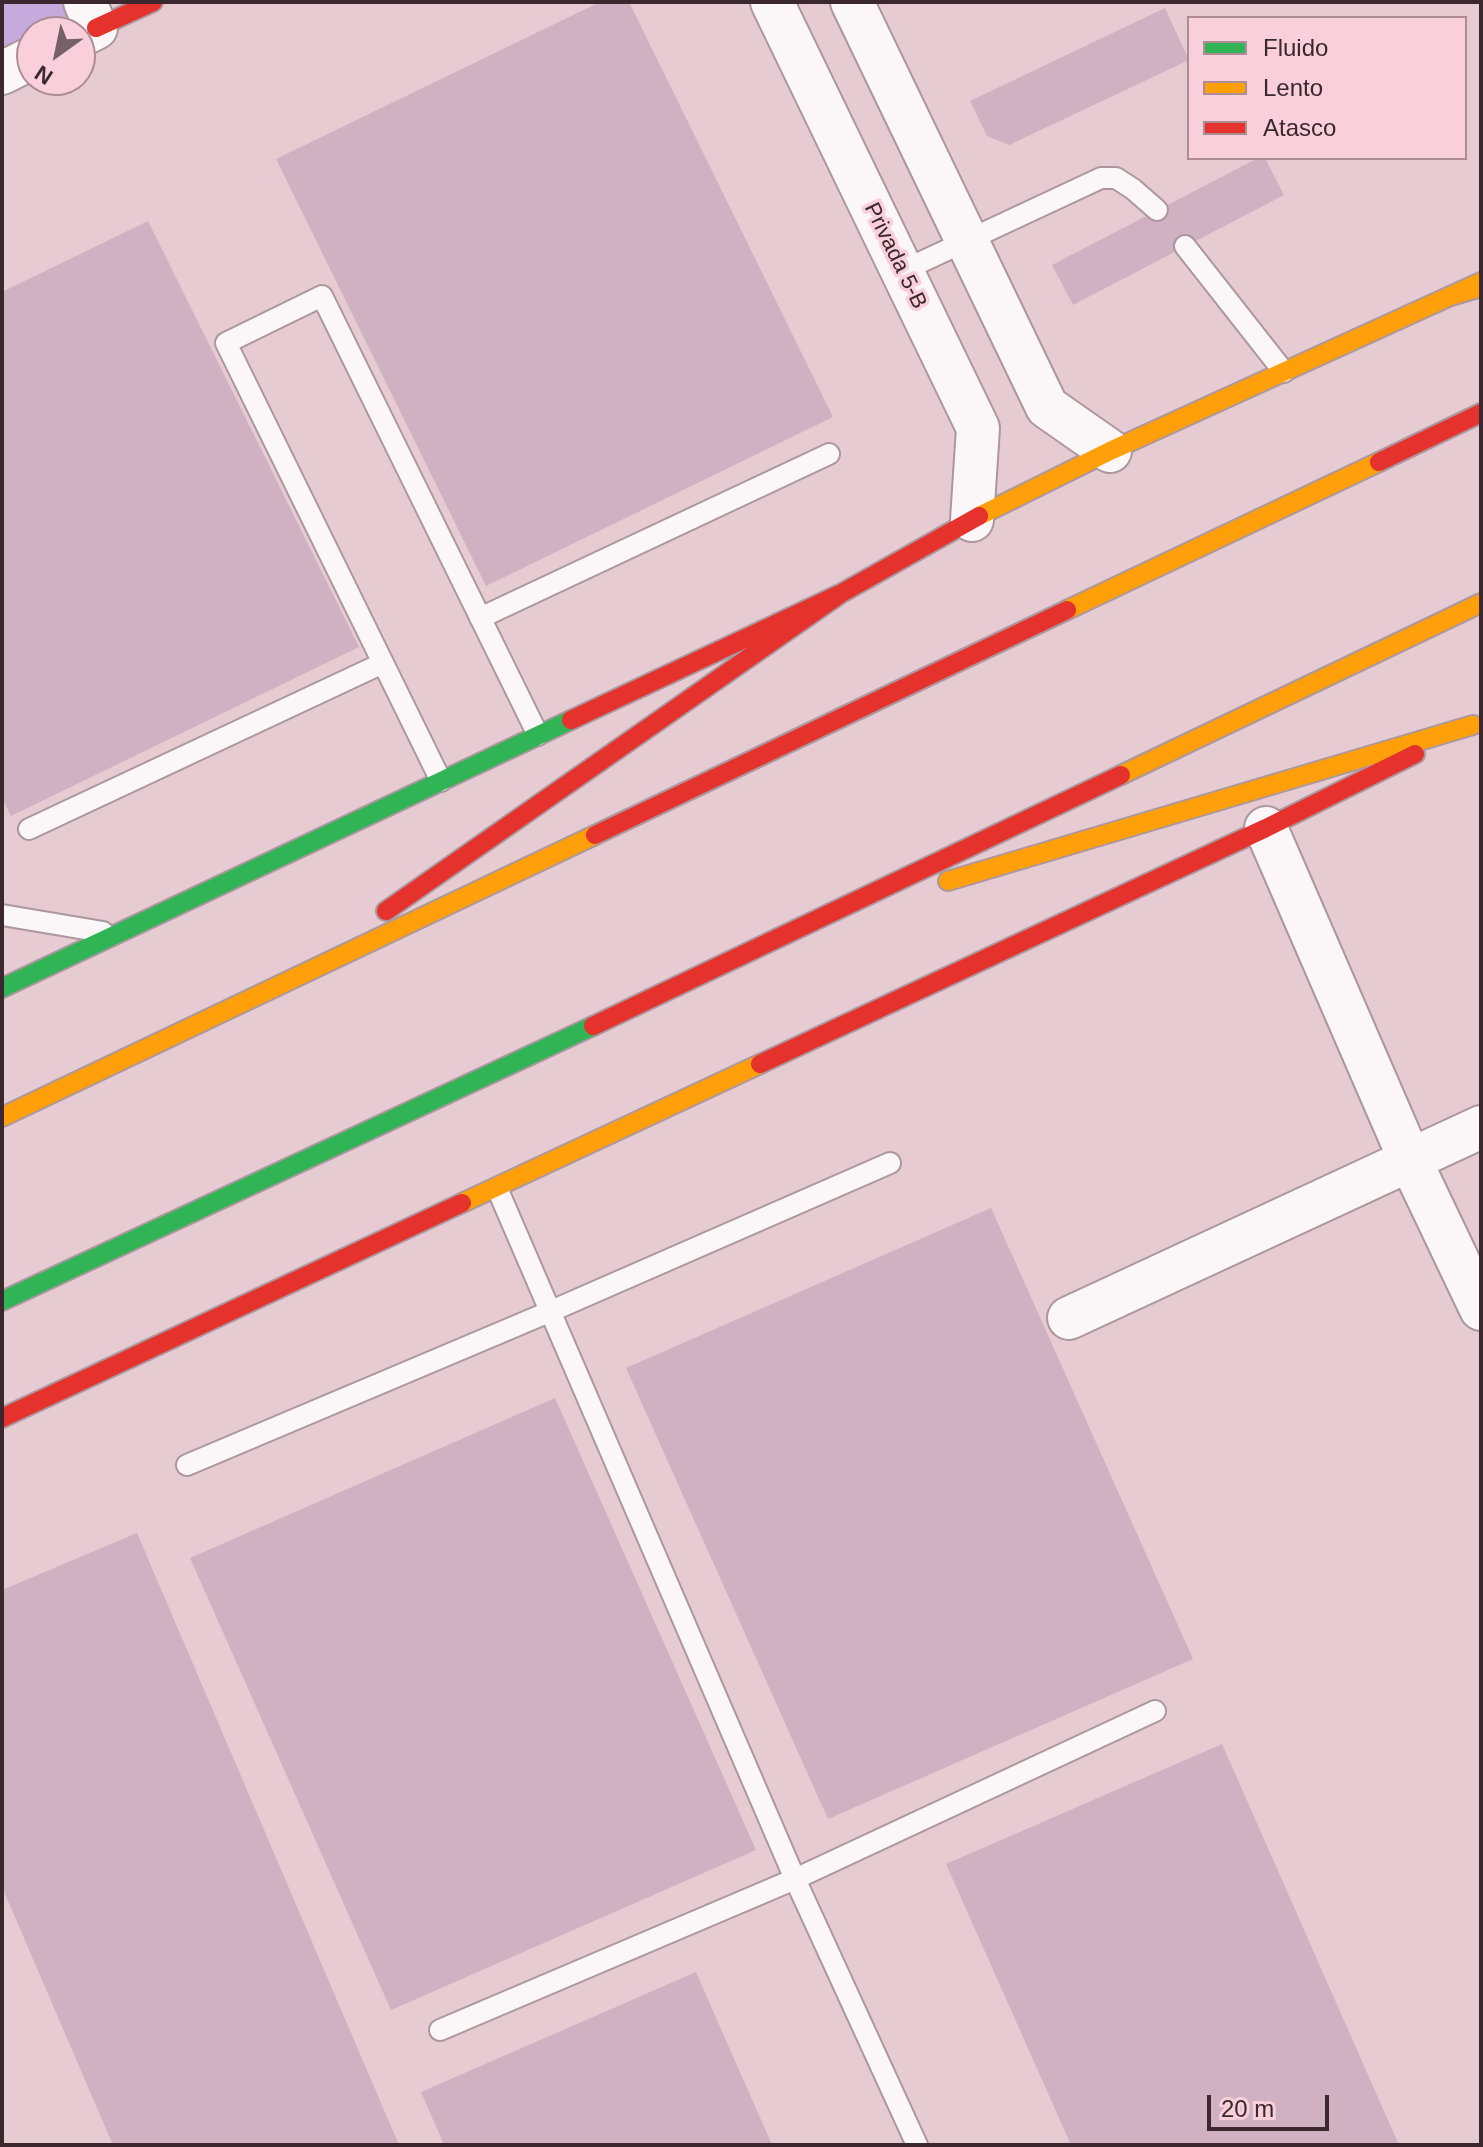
<!DOCTYPE html>
<html>
<head>
<meta charset="utf-8">
<style>
	body { margin:0 }
	#map { position:relative; width:1483px; height:2147px; overflow:hidden; background:#e6cbd3; font-family:Arial,sans-serif }
	canvas { display:block }
	.frame { position:absolute; inset:0; border:4px solid #3b282e; pointer-events:none }
	.legend { position:absolute; left:1187px; top:16px; width:280px; height:144px; box-sizing:border-box; background:#f9cfdb; border:2px solid #ad8c96; margin:0; padding:10px 14px; list-style:none; font-size:24px; color:#3b282e }
	.legend li { display:flex; align-items:center; gap:16px; height:40px }
	.legend b { width:40px; border:2px solid #ad8c96 }
	.north { position:absolute; left:16px; top:16px; width:80px; height:80px; box-sizing:border-box; background:#f9cfdb; border:2px solid #ad8c96; border-radius:50%; rotate:213deg; font-size:22px; font-weight:700; line-height:32px; text-align:center; color:#3b282e }
	.north::after { content:''; display:block; margin:auto; width:28px; height:36px; background:#776168; clip-path:polygon(50% 0,100% 100%,50% 72%,0 100%) }
	.scale { position:absolute; left:1207px; top:2095px; width:122px; height:36px; box-sizing:border-box; border:4px solid #3b282e; border-top:0; padding-left:10px; font-size:24px; line-height:28px; white-space:nowrap; color:#3b282e; -webkit-text-stroke:6px #f9cfdb; paint-order:stroke }
</style>
</head>
<body>
<div id="map">
<canvas width="1483" height="2147"></canvas>
<div class="frame"></div>
<ul class="legend">
<li><b style="height:10px;background:#30b455"></b>Fluido</li>
<li><b style="height:10px;background:#ff9f0a"></b>Lento</li>
<li><b style="height:10px;background:#e5322d"></b>Atasco</li>
</ul>
<div class="north">N</div>
<div class="scale">20 m</div>
</div>
<script>
const c = document.querySelector('canvas').getContext('2d');
c.lineJoin = 'round';
function fillPath(path, color) {
  c.fillStyle = color;
  c.fill(path, 'evenodd');
}
function shape(rows) {
  const path = new Path2D();
  for (const r of rows) {
    path.moveTo(r[0], r[1]);
    for (let i = 2; i < r.length; i += 2) path.lineTo(r[i], r[i + 1]);
  }
  return path;
}
function stroke(path, color, width, dash) {
  c.strokeStyle = color;
  c.lineWidth = width;
  c.lineCap = dash ? 'butt' : 'round';
  c.setLineDash(dash || []);
  c.stroke(path);
}
function drawText(font, color, halo, rows, align = 'center') {
  c.font = font + ' Arial,sans-serif';
  c.lineWidth = 7;
  c.setLineDash([]);
  c.textBaseline = 'middle';
  c.strokeStyle = halo;
  c.fillStyle = color;
  for (const [text, x, y, turn = 0] of rows) {
    c.save();
    c.translate(x, y);
    c.rotate((+turn || 0) * Math.PI / 180);
    c.textAlign = isNaN(turn) ? turn : align;
    if (halo) c.strokeText(text, 0, 0);
    c.fillText(text, 0, 0);
    c.restore();
  }
}
fillPath(shape([
	[2,2,82,2,80,32,32,32,32,58,2,73]
]), '#c6aadd');
fillPath(shape([
	[600,2,629,2,833,417,486,586,276,159],
	[1165,8,1189,60,1009,145,987,136,970,101],
	[1258,158,1265,158,1284,195,1073,305,1052,265],
	[148,221,359,647,11,816,2,798,2,292],
	[991,1208,1193,1659,828,1819,626,1368],
	[555,1398,756,1850,391,2010,190,1558],
	[137,1533,399,2145,113,2145,2,1887,2,1590],
	[1222,1744,1399,2145,1071,2145,946,1864],
	[696,1972,772,2145,444,2145,421,2092]
]), '#cfb1c1');
const lane = shape([
	[1185,246,1284,372],
	[902,271,1101,178,1116,178,1133,189,1157,210],
	[480,618,829,454],
	[441,781,226,343,322,296,538,735],
	[29,829,383,663],
	[2,915,103,932],
	[497,1188,795,1879,917,2145],
	[187,1465,549,1312,890,1163],
	[440,2030,795,1879,1155,1711]
]);
const street = shape([
	[772,2,978,428,972,520],
	[852,2,1047,407,1110,451],
	[80,36,96,28,85,2],
	[2,73,32,58],
	[1266,828,1410,1160,1481,1309],
	[1069,1318,1481,1127]
]);
const fast = shape([
	[2,988,571,720],
	[2,1301,593,1026]
]);
const slow = shape([
	[1451,296,1481,287],
	[979,516,1110,451,1481,282],
	[1067,610,1379,462],
	[1121,775,1481,603],
	[948,881,1473,725],
	[2,1117,595,835],
	[462,1203,760,1064]
]);
const jam = shape([
	[96,28,153,2],
	[1379,462,1481,413],
	[571,720,840,594,979,516],
	[595,835,1067,610],
	[386,911,840,594],
	[593,1026,1121,775],
	[760,1064,1266,828,1415,754],
	[2,1418,462,1203]
]);
stroke(lane, '#ab979d', 24);
stroke(street, '#ab979d', 46);
stroke(fast, '#ab979d', 22);
stroke(slow, '#ab979d', 22);
stroke(jam, '#ab979d', 22);
stroke(lane, '#fbf7f8', 20);
stroke(street, '#fbf7f8', 42);
stroke(fast, '#30b455', 18);
stroke(slow, '#ff9f0a', 18);
stroke(jam, '#e5322d', 18);
drawText('22px', '#3b282e', '#f9cfdb', [
	["Privada 5-B",895,256,64]
]);
</script>
</body>
</html>
